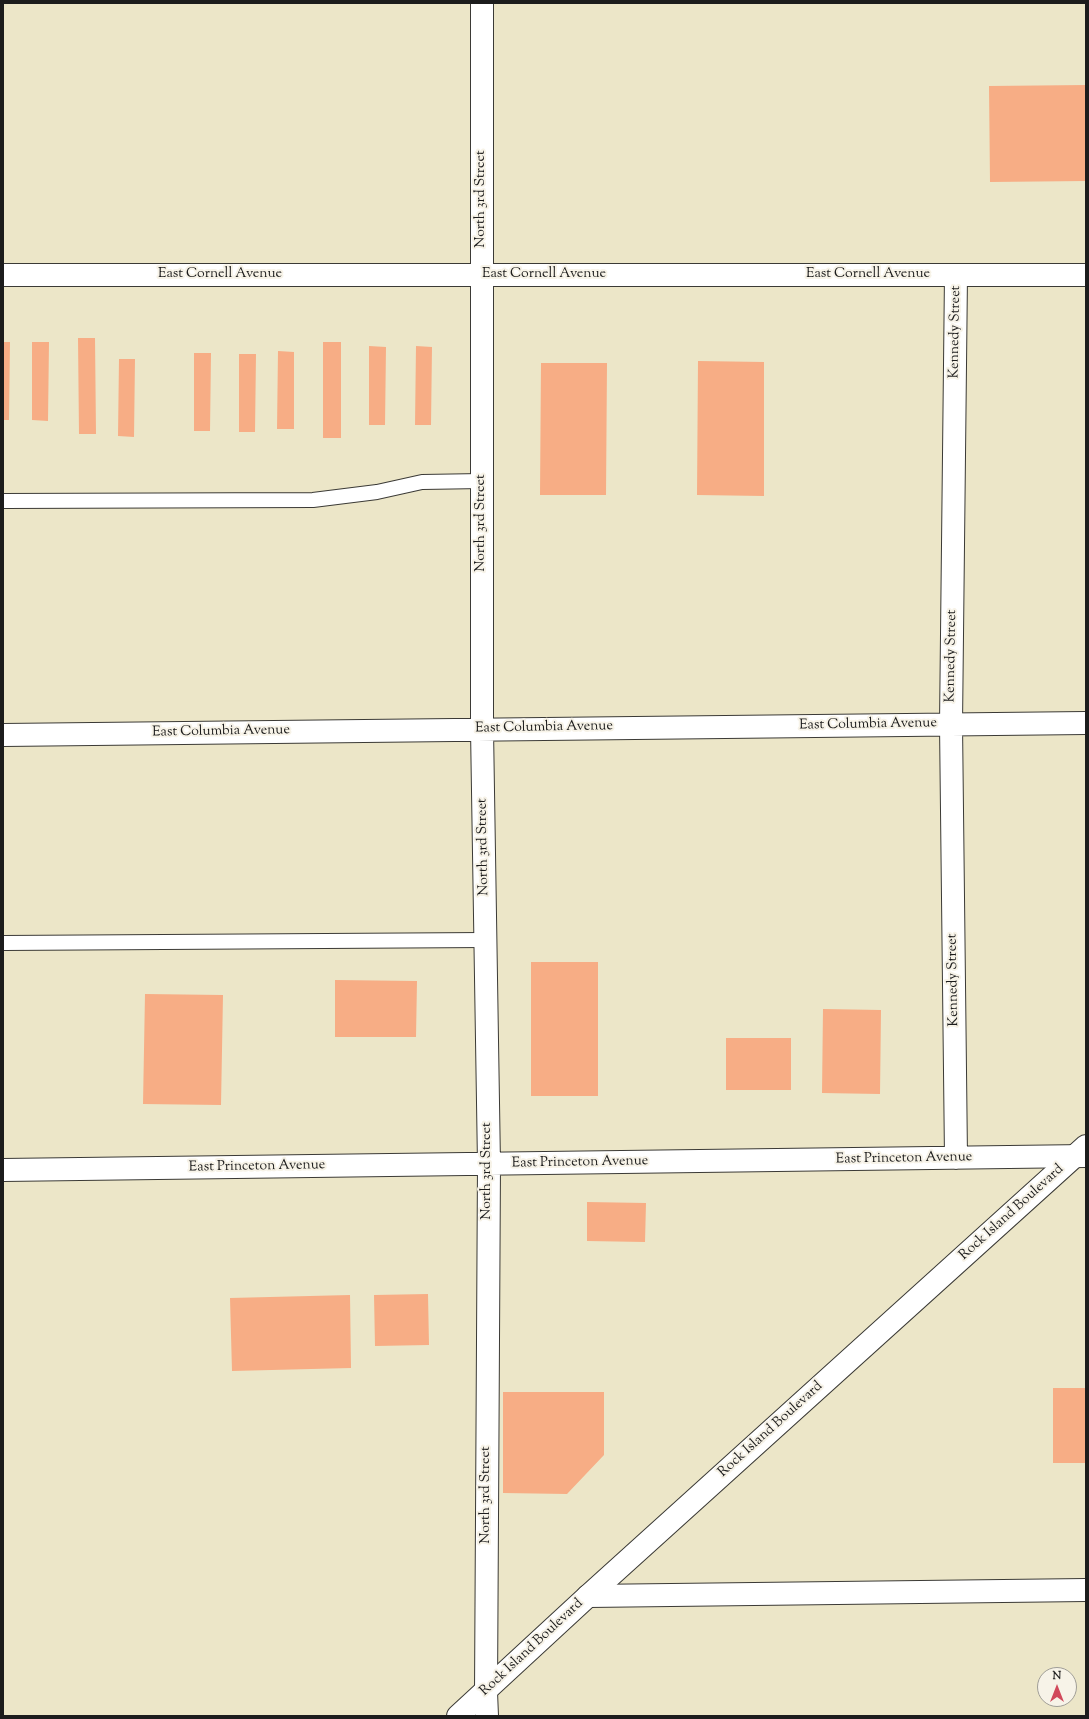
<!DOCTYPE html>
<html>
<head>
<meta charset="utf-8">
<style>
	body { margin:0 }
	#map { position:relative; width:1089px; height:1719px; overflow:hidden; background:#ece6c8; font-family:"Sorts Mill Goudy",serif }
	canvas { display:block }
	.frame { position:absolute; inset:0; border:4px solid #1c1c1c; pointer-events:none }
	.north { position:absolute; left:1037px; top:1667px; width:40px; height:40px; box-sizing:border-box; background:#f7f3e8; border:1px solid #9f9d96; border-radius:50%; rotate:0deg; font-size:11px; font-weight:700; line-height:16px; text-align:center; color:#1c1c1c }
	.north::after { content:''; display:block; margin:auto; width:14px; height:18px; background:#d1495b; clip-path:polygon(50% 0,100% 100%,50% 72%,0 100%) }
</style>
</head>
<body>
<div id="map">
<canvas width="1089" height="1719"></canvas>
<div class="frame"></div>
<div class="north">N</div>
</div>
<script>
const c = document.querySelector('canvas').getContext('2d');
c.lineJoin = 'round';
function fillPath(path, color) {
  c.fillStyle = color;
  c.fill(path, 'evenodd');
}
function shape(rows) {
  const path = new Path2D();
  for (const r of rows) {
    path.moveTo(r[0], r[1]);
    for (let i = 2; i < r.length; i += 2) path.lineTo(r[i], r[i + 1]);
  }
  return path;
}
function stroke(path, color, width, dash) {
  c.strokeStyle = color;
  c.lineWidth = width;
  c.lineCap = dash ? 'butt' : 'round';
  c.setLineDash(dash || []);
  c.stroke(path);
}
function drawText(font, color, halo, rows, align = 'center') {
  c.font = font + ' "Sorts Mill Goudy",serif';
  c.lineWidth = 4;
  c.setLineDash([]);
  c.textBaseline = 'middle';
  c.strokeStyle = halo;
  c.fillStyle = color;
  for (const [text, x, y, turn = 0] of rows) {
    c.save();
    c.translate(x, y);
    c.rotate((+turn || 0) * Math.PI / 180);
    c.textAlign = isNaN(turn) ? turn : align;
    if (halo) c.strokeText(text, 0, 0);
    c.fillText(text, 0, 0);
    c.restore();
  }
}
fillPath(shape([
	[1086,85,1086,181,990,182,989,86],
	[78,338,95,338,96,434,79,434],
	[3,342,10,342,9,420,3,420],
	[32,342,49,342,48,421,32,420],
	[323,342,341,342,341,438,323,438],
	[369,346,386,347,385,425,369,425],
	[416,346,432,347,431,425,415,425],
	[278,351,294,352,294,429,277,429],
	[194,353,211,353,210,431,194,431],
	[239,354,256,354,255,432,239,432],
	[119,359,135,359,134,437,118,436],
	[698,361,764,362,764,496,697,495],
	[541,363,607,363,606,495,540,495],
	[531,962,598,962,598,1096,531,1096],
	[335,980,417,981,416,1037,335,1037],
	[145,994,223,995,221,1105,143,1104],
	[823,1009,881,1010,880,1094,822,1093],
	[726,1038,791,1038,791,1090,726,1090],
	[587,1202,646,1203,645,1242,587,1241],
	[428,1294,429,1345,375,1346,374,1295],
	[350,1295,351,1368,232,1371,230,1298],
	[1053,1388,1086,1388,1086,1463,1053,1463],
	[503,1392,604,1392,604,1455,567,1494,503,1493]
]), '#f7ad85');
const service = shape([
	[3,501,313,500,377,492,422,482,482,481],
	[3,943,485,940]
]);
const minor = shape([
	[482,3,482,729,489,1164,486,1692,487,1716],
	[3,275,1086,275],
	[956,275,951,724,956,1158],
	[3,735,1086,723],
	[3,1170,1086,1156],
	[588,1596,1086,1590]
]);
const secondary = shape([
	[458,1716,588,1596,1086,1146]
]);
stroke(service, '#3b3a36', 16);
stroke(minor, '#3b3a36', 24);
stroke(secondary, '#3b3a36', 24);
stroke(service, '#fff', 14);
stroke(minor, '#fff', 22);
stroke(secondary, '#fff', 22);
drawText('14px', '#1c1c1c', '#f7f3e8', [
	["North 3rd Street",482,199,-90],
	["East Cornell Avenue",220,275],
	["East Cornell Avenue",544,275],
	["East Cornell Avenue",868,275],
	["Kennedy Street",956,332,-89],
	["North 3rd Street",482,523,-90],
	["Kennedy Street",952,656,-89],
	["East Columbia Avenue",868,725,-1],
	["East Columbia Avenue",544,728,-1],
	["East Columbia Avenue",221,732,-1],
	["North 3rd Street",484,847,-91],
	["Kennedy Street",954,980,-91],
	["East Princeton Avenue",904,1159,-1],
	["East Princeton Avenue",580,1163,-1],
	["East Princeton Avenue",257,1167,-1],
	["North 3rd Street",488,1171,-90],
	["Rock Island Boulevard",1012,1213,-42],
	["Rock Island Boulevard",771,1430,-42],
	["North 3rd Street",487,1495,-90],
	["Rock Island Boulevard",532,1648,-43]
]);
</script>
</body>
</html>
